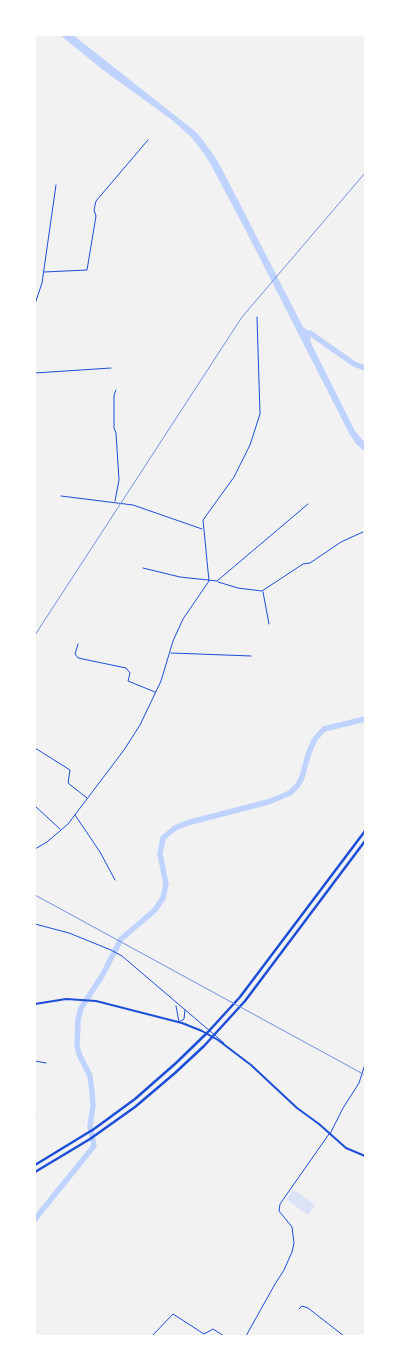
<!DOCTYPE html>
<html>
<head>
<meta charset="utf-8">
<style>
	body { margin:0 }
	#map { position:relative; width:400px; height:1371px; overflow:hidden; background:#f2f2f2; font-family:"Crimson Pro",serif }
	canvas { display:block }
	.frame { position:absolute; inset:0; border:36px solid #fff; pointer-events:none }
</style>
</head>
<body>
<div id="map">
<canvas width="400" height="1371"></canvas>
<div class="frame"></div>
</div>
<script>
const c = document.querySelector('canvas').getContext('2d');
c.lineJoin = 'round';
function fillPath(path, color) {
  c.fillStyle = color;
  c.fill(path, 'evenodd');
}
function shape(rows) {
  const path = new Path2D();
  for (const r of rows) {
    path.moveTo(r[0], r[1]);
    for (let i = 2; i < r.length; i += 2) path.lineTo(r[i], r[i + 1]);
  }
  return path;
}
function stroke(path, color, width, dash) {
  c.strokeStyle = color;
  c.lineWidth = width;
  c.lineCap = dash ? 'butt' : 'round';
  c.setLineDash(dash || []);
  c.stroke(path);
}
fillPath(shape([
	[293,1189,315,1205,308,1215,286,1199]
]), '#dbe4f7');
fillPath(shape([
	[60,35,73,35,196,132,202,139,217,160,225,175,303,327,317,337,310,337,311,343,355,431,365,443,365,452,356,444,349,433,245,229,210,163,200,148,191,137,172,120,103,70]
]), '#bfd3fe');
stroke(shape([
	[310,333,354,364,365,368],
	[35,1219,94,1146,90,1126,93,1106,92,1092,90,1076,79,1054,77,1045,78,1020,81,1008,102,976,121,939,155,910,163,898,166,884,160,854,163,838,175,828,187,823,268,802,290,793,298,785,302,777,309,752,315,739,324,729,365,719]
]), '#bfd3fe', 5.5);
stroke(shape([
	[44,272,87,270,96,216,94,210,96,201,148,140],
	[35,304,42,283,56,185],
	[35,373,111,368],
	[61,496,133,505,202,529],
	[115,501,119,480,116,433,114,428,114,395,116,390],
	[143,568,180,577,217,581,308,504],
	[218,582,238,588,262,591,303,564,310,563,341,542,363,532],
	[263,592,269,624],
	[78,644,75,654,78,658,126,668,130,673,128,681,155,692],
	[171,653,251,656],
	[35,748,70,770,68,783,87,798],
	[35,806,60,829],
	[75,815,100,852,115,880],
	[35,849,47,842,68,824,124,750,140,725,161,681,173,641,183,619,209,581,203,520,234,477,250,445,260,414,257,317],
	[35,924,69,933,111,950,122,956,224,1043],
	[176,1006,179,1022,184,1019,185,1010],
	[35,1061,46,1063],
	[35,1117,36,1116],
	[330,1134,343,1108,359,1083,365,1064],
	[299,1309,302,1306,308,1308,344,1336],
	[152,1336,173,1314,204,1334,213,1329,224,1336],
	[246,1336,275,1284,284,1270,292,1252,294,1243,292,1227,279,1211,280,1204,329,1134]
]), '#1d4ed8', 1);
stroke(shape([
	[35,1004,66,999,96,1001,182,1023,202,1031,218,1040,251,1065,297,1108,319,1124,346,1148,365,1156]
]), '#1d4ed8', 2);
stroke(shape([
	[35,1165,94,1129,135,1099,176,1063,208,1032,240,997,365,831],
	[35,1172,90,1139,135,1107,175,1073,204,1046,245,1001,365,841]
]), '#1d4ed8', 2.5);
stroke(shape([
	[35,635,242,317,365,173],
	[35,895,365,1075]
]), '#7290e2', 1);
</script>
</body>
</html>
